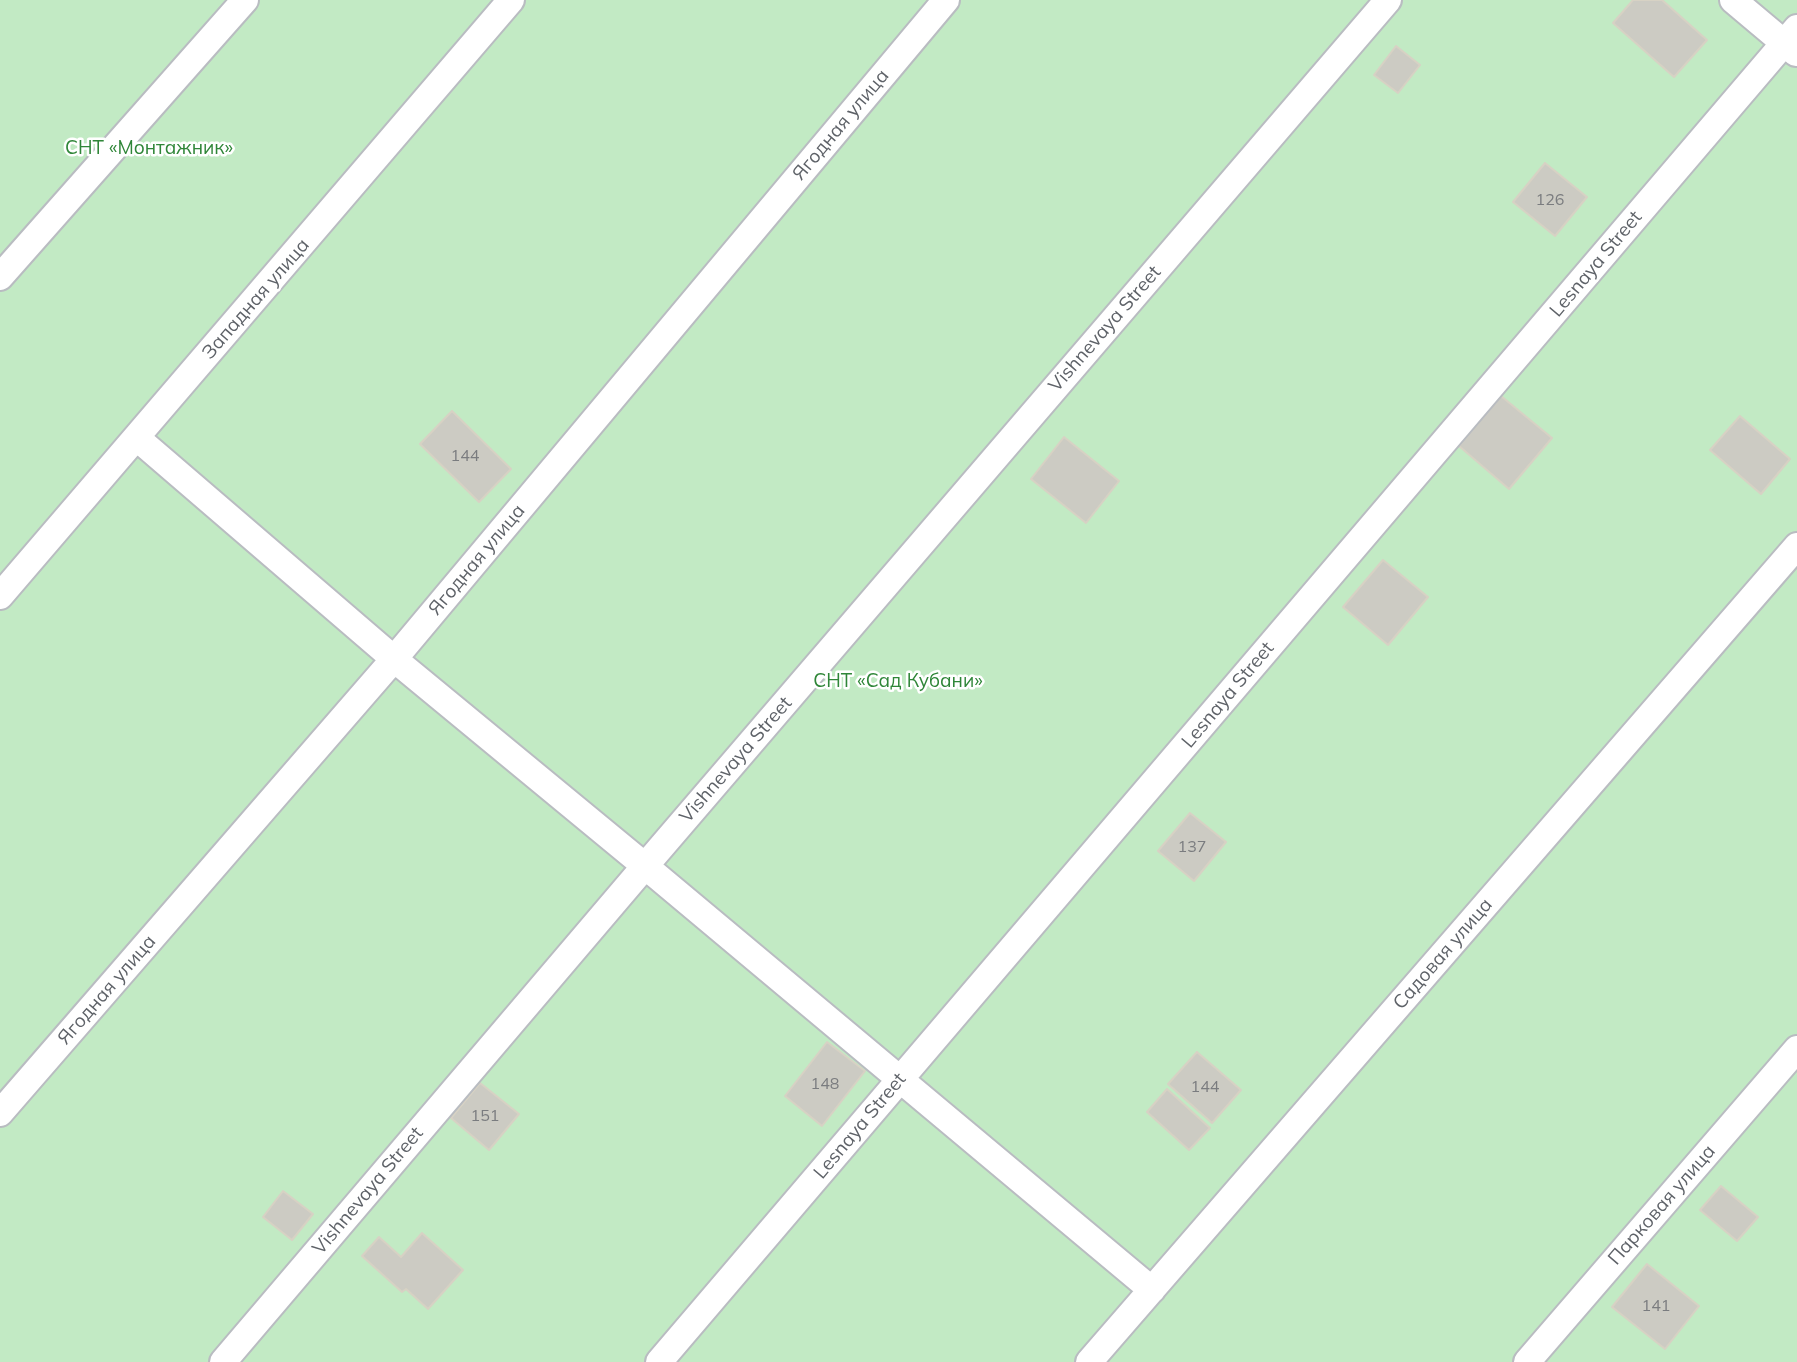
<!DOCTYPE html>
<html>
<head>
<meta charset="utf-8">
<style>
	body { margin:0 }
	canvas { display:block; background:#f1efe7 }
</style>
</head>
<body>
<canvas width="1797" height="1362"></canvas>
<script>
const c = document.querySelector('canvas').getContext('2d');
c.lineJoin = 'round';
function fillPath(path, color) {
  c.fillStyle = color;
  c.fill(path, 'evenodd');
}
function shape(rows) {
  const path = new Path2D();
  for (const r of rows) {
    path.moveTo(r[0], r[1]);
    for (let i = 2; i < r.length; i += 2) path.lineTo(r[i], r[i + 1]);
  }
  return path;
}
function stroke(path, color, width, dash) {
  c.strokeStyle = color;
  c.lineWidth = width;
  c.lineCap = dash ? 'butt' : 'round';
  c.setLineDash(dash || []);
  c.stroke(path);
}
function drawText(font, color, halo, rows, align = 'center') {
  c.font = font + ' Mulish,sans-serif';
  c.lineWidth = 5;
  c.setLineDash([]);
  c.textBaseline = 'middle';
  c.strokeStyle = halo;
  c.fillStyle = color;
  for (const [text, x, y, turn = 0] of rows) {
    c.save();
    c.translate(x, y);
    c.rotate((+turn || 0) * Math.PI / 180);
    c.textAlign = isNaN(turn) ? turn : align;
    if (halo) c.strokeText(text, 0, 0);
    c.fillText(text, 0, 0);
    c.restore();
  }
}
fillPath(shape([
	[0,0,1797,0,1797,1362,0,1362]
]), '#c2eac4');
const building = shape([
	[1633,0,1662,0,1707,40,1674,77,1613,23,1633,0],
	[1396,46,1420,65,1398,93,1374,75,1396,46],
	[1545,163,1587,197,1555,236,1513,202,1545,163],
	[1501,396,1552,438,1509,489,1459,446,1501,396],
	[452,411,511,469,479,502,420,444,452,411],
	[1740,416,1790,459,1761,494,1710,450,1740,416],
	[1064,437,1119,481,1086,523,1031,479,1064,437],
	[1383,560,1428,597,1388,645,1343,607,1383,560],
	[1190,813,1226,842,1194,881,1158,851,1190,813],
	[827,1042,865,1071,822,1126,785,1096,827,1042],
	[1197,1052,1241,1090,1212,1123,1168,1084,1197,1052],
	[480,1083,519,1114,489,1150,451,1118,480,1083],
	[1167,1089,1210,1128,1189,1150,1147,1112,1167,1089],
	[1721,1186,1758,1217,1737,1241,1700,1210,1721,1186],
	[283,1191,313,1214,292,1240,263,1217,283,1191],
	[422,1233,463,1270,428,1309,406,1289,402,1292,362,1256,379,1237,401,1257,422,1233],
	[1647,1264,1699,1306,1665,1349,1612,1307,1647,1264]
]);
fillPath(building, '#cccbc3');
stroke(building, '#d7d2c4', 2);
const street = shape([
	[1733,0,1796,53],
	[0,277,245,0],
	[137,438,394,659,645,866,1152,1290],
	[0,596,511,0],
	[0,1113,394,659,946,0],
	[223,1362,645,866,1388,0],
	[659,1362,1797,28],
	[1089,1362,1797,546],
	[1527,1362,1797,1049]
]);
stroke(street, '#b9bcc1', 30);
stroke(street, '#fff', 26);
drawText('16px', '#7a7c7f', null, [
	["126",1550,200],
	["144",465,456],
	["137",1192,847],
	["148",825,1084],
	["144",1205,1087],
	["151",485,1116],
	["141",1656,1306]
]);
drawText('19px', '#5e6268', '#fff', [
	["Ягодная улица",841,125,-50],
	["Lesnaya Street",1596,264,-50],
	["Западная улица",256,299,-49],
	["Vishnevaya Street",1105,329,-49],
	["Ягодная улица",477,560,-50],
	["Lesnaya Street",1228,695,-50],
	["Vishnevaya Street",736,760,-49],
	["Садовая улица",1443,954,-49],
	["Ягодная улица",107,990,-49],
	["Lesnaya Street",860,1126,-50],
	["Vishnevaya Street",368,1191,-50],
	["Парковая улица",1662,1205,-49]
]);
drawText('19px', '#2f8638', '#fff', [
	["СНТ «Монтажник»",149,148],
	["СНТ «Сад Кубани»",898,681]
]);
</script>
</body>
</html>
